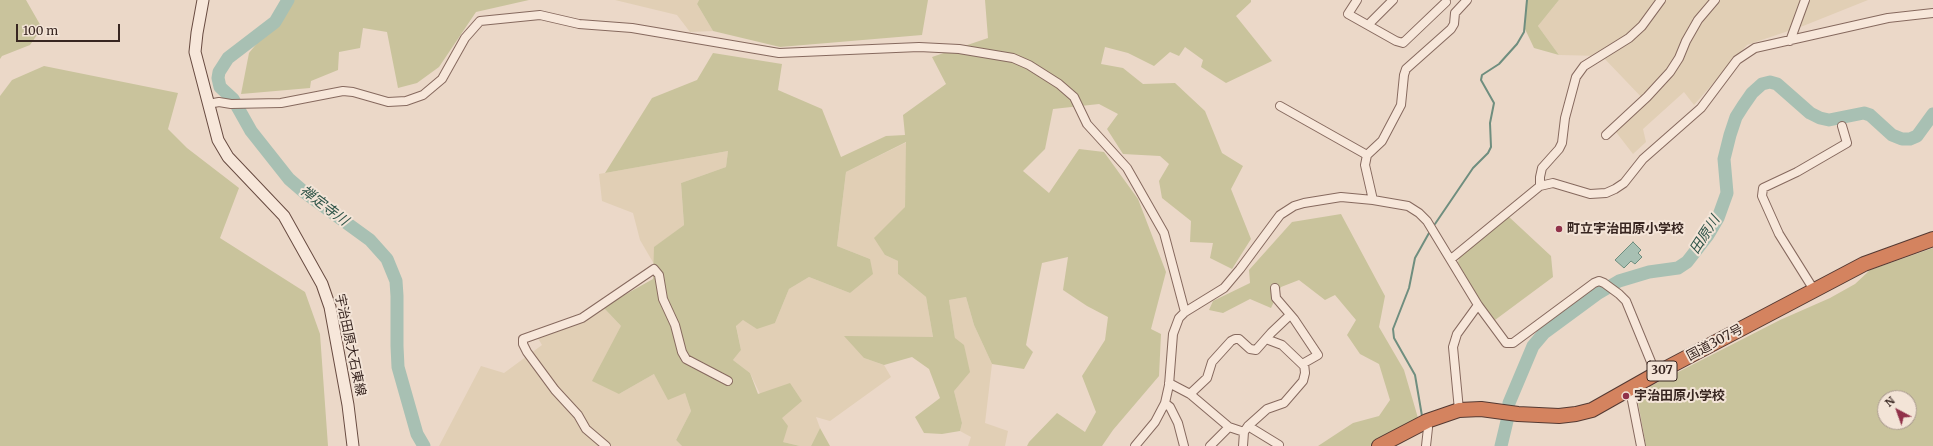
<!DOCTYPE html>
<html>
<head>
<meta charset="utf-8">
<style>
	body { margin:0 }
	#map { position:relative; width:1933px; height:446px; overflow:hidden; background:#ebd8c8; font-family:Merriweather,serif }
	canvas { display:block }
	.north { position:absolute; left:1877px; top:390px; width:40px; height:40px; box-sizing:border-box; background:#f3e4d7; border:1px solid #a8988e; border-radius:50%; rotate:319deg; font-size:11px; font-weight:700; line-height:16px; text-align:center; color:#382621 }
	.north::after { content:''; display:block; margin:auto; width:14px; height:18px; background:#91324a; clip-path:polygon(50% 0,100% 100%,50% 72%,0 100%) }
	.scale { position:absolute; left:16px; top:24px; width:104px; height:18px; box-sizing:border-box; border:2px solid #382621; border-top:0; padding-left:5px; font-size:12px; line-height:14px; white-space:nowrap; color:#382621; -webkit-text-stroke:3px #f3e4d7; paint-order:stroke }
</style>
</head>
<body>
<div id="map">
<canvas width="1933" height="446"></canvas>
<div class="north">N</div>
<div class="scale">100 m</div>
</div>
<script>
const c = document.querySelector('canvas').getContext('2d');
c.lineJoin = 'round';
function fillPath(path, color) {
  c.fillStyle = color;
  c.fill(path, 'evenodd');
}
function shape(rows) {
  const path = new Path2D();
  for (const r of rows) {
    path.moveTo(r[0], r[1]);
    for (let i = 2; i < r.length; i += 2) path.lineTo(r[i], r[i + 1]);
  }
  return path;
}
function stroke(path, color, width, dash) {
  c.strokeStyle = color;
  c.lineWidth = width;
  c.lineCap = dash ? 'butt' : 'round';
  c.setLineDash(dash || []);
  c.stroke(path);
}
function drawText(font, color, halo, rows, align = 'center') {
  c.font = font + ' Merriweather,"Noto Sans JP",serif';
  c.lineWidth = 4;
  c.setLineDash([]);
  c.textBaseline = 'middle';
  c.strokeStyle = halo;
  c.fillStyle = color;
  for (const [text, x, y, turn = 0] of rows) {
    c.save();
    c.translate(x, y);
    c.rotate((+turn || 0) * Math.PI / 180);
    c.textAlign = isNaN(turn) ? turn : align;
    if (halo) c.strokeText(text, 0, 0);
    c.fillText(text, 0, 0);
    c.restore();
  }
}
fillPath(shape([
	[615,0,699,0,697,4,713,31,690,32,677,15],
	[1559,0,1868,0,1803,26,1747,45,1694,105,1684,92,1643,129,1646,142,1633,154,1616,132,1647,103,1602,56,1559,55,1538,26],
	[907,142,905,207,885,255,898,261,898,274,926,297,933,337,864,358,884,365,891,377,830,421,816,417,820,428,811,446,800,446,783,442,750,373,733,360,741,350,736,325,743,320,775,323,789,289,809,277,850,293,870,259,837,246,846,172],
	[728,151,726,167,681,183,684,225,655,247,654,264,640,240,633,213,602,201,599,174],
	[966,297,974,325,992,364,985,423,1008,431,1005,446,968,446,971,437,960,431,962,423,954,391,955,338,949,300],
	[603,307,621,326,619,394,654,374,685,393,691,411,676,440,682,446,439,446,481,366,504,373,542,345,536,335]
]), '#e1cfb5');
fillPath(shape([
	[0,0,26,0,42,28,30,45,2,56,0,59],
	[292,0,529,0,476,12,439,67,417,83,398,88,387,32,363,28,360,48,339,52,338,70,311,81,310,88,241,94,249,53],
	[699,0,928,0,922,35,780,47,713,31,697,4],
	[985,0,1251,0,1251,2,1236,16,1272,61,1226,83,1201,67,1203,60,1185,47,1179,56,1170,52,1154,66,1128,53,1105,47,1101,64,1123,68,1143,84,1175,83,1205,111,1222,153,1243,166,1231,189,1251,239,1232,269,1210,258,1213,243,1190,242,1191,221,1162,198,1159,181,1169,164,1160,156,1123,154,1107,129,1118,114,1099,104,1053,109,1045,149,1023,171,1049,193,1079,149,1104,152,1138,199,1166,272,1151,329,1161,334,1159,376,1113,430,1102,446,1027,446,1029,442,1057,413,1085,432,1096,412,1082,376,1105,340,1108,317,1087,306,1063,290,1068,257,1042,263,1026,345,1033,352,1024,369,992,364,974,325,966,297,949,300,955,338,964,345,970,372,954,391,962,423,960,431,942,434,924,433,915,417,940,398,929,369,912,357,884,365,864,358,844,336,933,337,926,297,898,274,898,261,885,255,874,238,905,207,906,142,846,172,837,246,870,259,873,274,850,293,809,277,789,289,775,323,757,329,743,320,736,326,741,350,733,360,750,373,758,394,790,383,802,401,782,418,788,426,783,442,800,446,682,446,676,440,691,411,685,393,668,400,654,374,619,394,592,381,621,326,603,307,653,279,654,247,684,225,681,183,726,167,728,151,605,173,652,98,697,80,713,53,782,64,778,90,822,109,841,157,886,136,905,135,903,115,946,84,932,57,988,38],
	[1526,0,1559,0,1538,26,1559,55,1534,48,1525,29],
	[44,66,178,93,168,129,187,148,239,188,220,238,305,292,320,334,328,446,0,446,0,96,12,80],
	[1341,214,1385,296,1379,327,1404,370,1418,418,1371,446,1318,446,1353,423,1379,416,1390,400,1379,364,1360,354,1347,335,1356,320,1335,295,1325,300,1299,280,1281,287,1271,308,1250,299,1223,313,1209,310,1213,301,1250,283,1249,270,1292,222],
	[1508,216,1551,256,1553,277,1495,320,1481,302,1458,263,1459,257],
	[1933,248,1933,446,1646,446,1637,397,1641,391,1780,320,1830,298,1855,284,1870,270],
	[1885,398,1909,398,1909,422,1885,422],
	[820,428,830,446,811,446]
]), '#c9c39c');
const water = shape([
	[1633,242,1641,250,1638,253,1642,257,1635,264,1631,261,1624,268,1615,260,1633,242]
]);
fillPath(water, '#a8c0b3');
stroke(water, '#6f8e7f', 1);
stroke(shape([
	[1435,224,1473,168,1488,153,1491,147,1490,123,1494,103,1481,80,1482,75,1499,64,1517,44,1524,32,1527,0],
	[1422,416,1415,375,1394,338,1393,329,1409,288,1415,258,1429,233]
]), '#6f8e7f', 2);
stroke(shape([
	[288,0,275,22,228,58,219,72,218,78,220,87,233,99,251,131,289,179,304,192,370,240,387,259,396,281,397,296,397,346,398,367,417,434,424,446],
	[1509,403,1533,346,1544,333,1597,294,1619,281,1649,272,1678,268,1687,262,1708,235,1718,218,1727,193,1724,159,1730,135,1736,117,1743,106,1752,93,1762,84,1770,82,1777,84,1810,113,1820,118,1829,120,1864,113,1870,115,1892,135,1902,139,1910,139,1917,136,1933,114],
	[1501,446,1507,421]
]), '#a8c0b3', 13);
const street = shape([
	[1357,0,1348,14,1396,41,1403,43,1446,2],
	[1368,25,1393,0],
	[1790,41,1805,0],
	[208,104,219,102,231,104,281,103,343,91,353,92,388,102,406,101,423,95,442,79,465,38,480,21,540,15,579,24,632,28,779,53,919,47,959,49,1013,58,1029,65,1059,84,1074,97,1087,124,1127,168,1164,233,1185,312],
	[1280,106,1367,155],
	[1606,135,1647,97,1670,72,1679,58,1686,41,1698,20,1715,0],
	[1540,186,1540,177,1542,168,1559,149,1562,143,1565,118,1576,77,1584,66,1629,38,1642,26,1661,0],
	[1373,200,1365,165,1367,155,1382,141,1401,105,1404,75,1406,69,1451,29,1454,24,1455,13,1467,0],
	[1451,259,1540,186,1553,183,1590,194,1606,193,1615,189,1624,183,1643,159,1701,108,1737,60,1755,48,1888,18,1933,13],
	[1814,290,1779,234,1762,196,1763,188,1797,172,1847,143,1842,126],
	[1266,339,1282,345,1303,365],
	[1169,383,1190,394,1229,427,1244,432],
	[1630,390,1641,446],
	[1190,394,1207,378,1212,362,1231,341,1235,339,1239,339,1250,349,1256,350,1271,333,1290,315],
	[1165,403,1170,407,1178,423,1184,446],
	[1459,410,1453,347,1457,334,1478,305],
	[1248,426,1279,445],
	[606,446,586,429,578,415,555,390,527,352,523,344,523,339,582,318,654,269,659,275,663,299,675,325,682,352,686,359,728,381],
	[1135,446,1155,422,1165,403,1169,385,1173,334,1179,318,1185,312,1224,288,1240,269,1280,215,1294,206,1304,203,1341,197,1373,200,1408,206,1419,213,1427,221,1478,305,1506,343,1513,343,1594,283,1599,281,1604,283,1619,294,1626,301,1656,374],
	[1210,446,1229,427],
	[1243,446,1244,432,1248,426,1267,409,1284,403,1303,381,1305,373,1304,363,1318,355,1294,319,1276,298,1275,288],
	[1426,446,1428,428,1427,421]
]);
const secondary = shape([
	[203,0,197,33,195,52,218,140,228,157,284,216,322,284,330,307,348,405,353,446]
]);
const highway = shape([
	[1379,446,1427,421,1459,410,1481,409,1518,414,1559,416,1576,414,1592,410,1661,371,1864,264,1933,239]
]);
stroke(street, '#86695e', 10);
stroke(secondary, '#684b41', 13);
stroke(highway, '#543932', 16);
stroke(street, '#f7e7da', 8);
stroke(secondary, '#f7e7da', 11);
stroke(highway, '#d4835f', 14);
for (const [x, y, r, color] of [
	[1559,229,4,"#91324a"],
	[1626,396,4,"#91324a"]
]) {
  const dot = new Path2D();
  dot.arc(x, y, r, 0, 2 * Math.PI);
  c.fillStyle = color;
  c.fill(dot);
  stroke(dot, '#f3e4d7', 1.5);
}
for (const [x, y, w] of [
	[1662,371,30]
]) {
  const box = new Path2D();
  box.roundRect(x - w / 2, y - 10, w, 20, 3);
  c.fillStyle = '#f3e4d7';
  c.fill(box);
  stroke(box, '#382621', 1);
}
drawText('bold 12px', '#382621', null, [
	["307",1662,371]
]);
drawText('bold 13px', '#382621', '#f3e4d7', [
	["町立宇治田原小学校",1567,229],
	["宇治田原小学校",1634,396]
], 'left');
drawText('13px', '#382621', '#f3e4d7', [
	["国道307号",1715,343,-28],
	["宇治田原大石東線",350,345,78]
]);
drawText('italic 14px', '#31564a', '#f3e4d7', [
	["禅定寺川",324,206,37],
	["田原川",1705,235,-57]
]);
</script>
</body>
</html>
